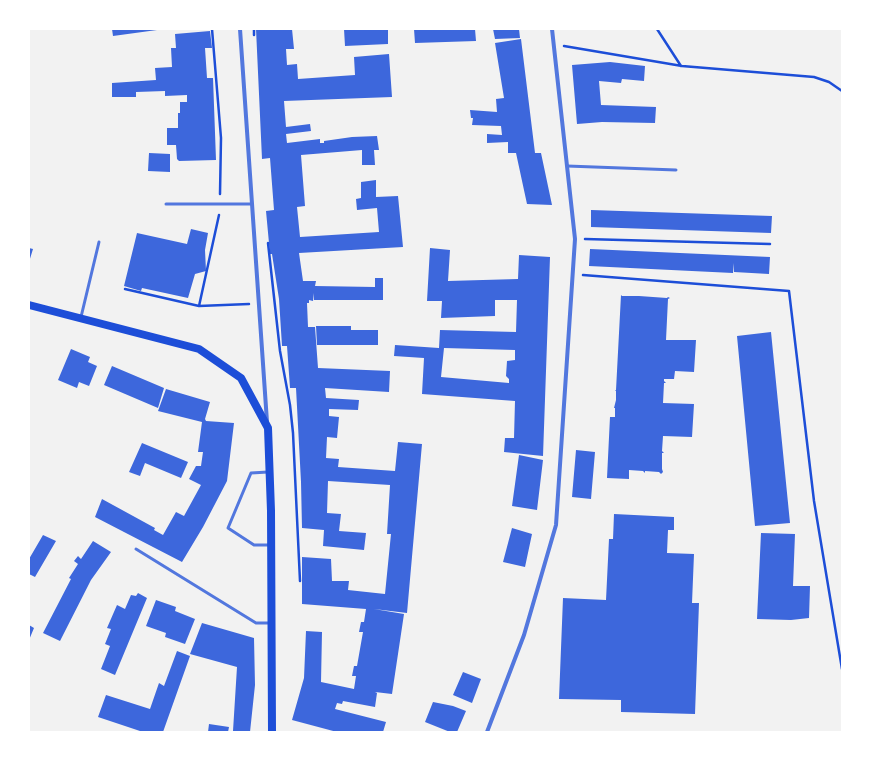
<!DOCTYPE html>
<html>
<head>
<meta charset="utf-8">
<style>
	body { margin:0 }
	#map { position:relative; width:871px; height:761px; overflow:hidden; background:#f2f2f2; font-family:Cabin,sans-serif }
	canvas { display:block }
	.frame { position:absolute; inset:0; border:30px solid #fff; pointer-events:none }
</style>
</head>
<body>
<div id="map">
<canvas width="871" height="761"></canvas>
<div class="frame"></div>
</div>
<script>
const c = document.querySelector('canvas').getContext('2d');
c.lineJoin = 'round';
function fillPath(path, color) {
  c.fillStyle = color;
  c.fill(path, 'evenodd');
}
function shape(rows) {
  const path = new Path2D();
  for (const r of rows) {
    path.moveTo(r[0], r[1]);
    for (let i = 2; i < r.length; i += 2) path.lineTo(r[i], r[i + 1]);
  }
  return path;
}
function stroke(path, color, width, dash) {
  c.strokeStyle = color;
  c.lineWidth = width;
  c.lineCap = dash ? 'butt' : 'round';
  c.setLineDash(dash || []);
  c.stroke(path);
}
fillPath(shape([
	[112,29,157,29,157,30,113,36],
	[256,29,292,29,294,49,286,49,287,65,297,64,298,79,355,75,354,57,389,54,392,97,284,101,286,127,310,124,311,131,286,134,287,143,320,139,320,143,324,143,324,141,352,137,377,136,379,150,374,150,375,165,362,165,362,150,301,155,305,206,297,207,300,237,379,232,377,208,357,210,356,199,361,198,361,182,376,180,376,197,398,196,403,247,299,253,303,281,316,281,315,286,375,287,375,278,383,278,383,300,314,300,314,293,313,301,309,300,309,303,307,303,308,327,315,327,318,368,390,371,389,392,325,388,326,398,359,400,358,410,329,409,329,416,339,417,337,438,327,437,326,458,339,459,338,467,395,471,398,442,422,444,407,613,374,609,404,614,392,694,375,692,377,693,375,707,343,701,342,704,337,703,335,709,386,722,383,732,337,732,292,720,304,678,306,631,322,632,321,682,354,689,356,676,352,676,354,666,357,666,363,632,359,632,361,622,364,622,366,609,302,604,302,557,331,559,332,581,349,581,348,590,385,594,391,534,387,534,390,485,328,481,327,513,341,514,339,531,366,533,364,550,323,546,324,530,302,528,301,482,296,388,290,388,287,346,282,346,279,299,272,254,270,254,266,211,274,210,270,158,262,159],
	[344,29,388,29,388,44,345,46],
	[414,29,475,29,476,41,415,43],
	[493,29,519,29,520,38,495,39],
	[210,31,212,48,205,48,207,78,213,78,216,160,179,161,177,159,176,145,167,145,167,128,178,128,178,113,180,113,180,102,187,102,187,95,165,96,165,91,136,92,136,97,112,97,112,83,156,80,155,68,172,67,171,48,176,48,175,34],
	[521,39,535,153,541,153,552,205,527,204,516,153,508,153,508,142,487,143,487,134,502,135,501,126,472,125,473,118,471,118,470,110,497,112,496,99,504,98,495,43],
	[610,62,645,66,644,81,622,79,621,83,599,81,601,105,656,107,655,123,602,122,577,124,572,65],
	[149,153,170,154,170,172,148,171],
	[591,210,772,216,771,233,591,227],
	[191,229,208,233,205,250,206,271,195,274,188,298,142,288,141,291,124,286,137,233,187,244],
	[29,248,33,249,29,262],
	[430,248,450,250,448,281,518,279,519,255,550,257,543,456,504,452,505,438,514,438,515,401,422,394,424,358,394,356,395,345,439,348,440,330,516,332,517,300,495,300,495,316,441,318,442,301,427,301],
	[444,348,515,350,515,360,507,361,506,376,509,379,509,383,441,377],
	[590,249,770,257,769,274,734,272,734,263,733,273,589,266],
	[621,295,622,296,639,296,667,298,668,297,670,298,668,299,666,340,696,340,694,372,675,371,674,379,664,379,664,381,666,383,664,383,663,403,694,404,692,437,663,436,662,451,664,453,662,453,662,469,663,472,661,474,659,472,645,471,645,473,643,471,629,470,629,479,607,478,610,417,615,417,615,408,614,408,616,400,616,391,615,391,616,390],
	[316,326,351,326,351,330,378,330,378,345,317,345],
	[771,332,790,523,755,526,737,336],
	[71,349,90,357,88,362,97,366,89,386,79,382,77,388,58,380],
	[112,366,164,388,158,408,104,385],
	[166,389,210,402,205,419,206,421,234,423,227,481,203,527,182,562,95,517,102,499,155,528,154,530,163,535,176,512,184,516,201,485,189,479,196,466,201,466,203,452,198,452,202,422,158,411],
	[142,443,188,462,181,478,145,463,140,476,129,472],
	[576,450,595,452,591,499,572,497],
	[519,455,543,460,537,510,512,506],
	[614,514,674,517,674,530,668,530,667,553,694,554,692,603,699,603,695,714,621,712,621,700,559,699,563,598,606,600,609,539,613,539],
	[512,528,532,534,525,567,503,562],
	[761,533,795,534,793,586,810,586,809,618,791,620,757,619],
	[43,535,56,541,35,577,29,574,29,559],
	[93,541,111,552,91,580,60,641,43,633,71,579,69,578,78,564,74,561,78,556,81,559],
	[138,593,147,598,115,675,101,669,110,646,105,644,111,629,107,628,117,605,125,609,131,595,136,596],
	[156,600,176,607,175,611,195,619,185,644,165,637,166,633,146,626],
	[202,623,254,638,255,685,250,732,233,731,237,667,190,654],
	[29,625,34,628,29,640],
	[177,651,190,656,163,732,143,732,98,717,106,695,150,709,159,683,164,686],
	[463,672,481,679,472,703,453,695],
	[433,702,453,706,466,711,457,732,450,732,425,722],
	[209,724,229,727,228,732,208,732]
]), '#3d67dc');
stroke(shape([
	[212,29,221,138,220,194],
	[657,29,681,66],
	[254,35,254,29],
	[564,46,682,66,814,77,829,82,842,91],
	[585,239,770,244],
	[268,243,280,351,290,405,293,433,300,581],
	[583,275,789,291,814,501,842,669],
	[125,289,199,306,249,304],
	[199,306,219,215]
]), '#1d4ed8', 2.5);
stroke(shape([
	[567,166,676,170],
	[166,204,252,204],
	[81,317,99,242],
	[268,472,251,473,228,528,254,545,270,545],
	[136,549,256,623,270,623]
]), '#5277de', 3);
stroke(shape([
	[240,29,267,422],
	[487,732,524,635,556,525,575,239,552,29]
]), '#5277de', 4);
stroke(shape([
	[29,305,199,349,241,378,268,428,271,511,272,732]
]), '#1d4ed8', 8);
</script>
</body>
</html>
